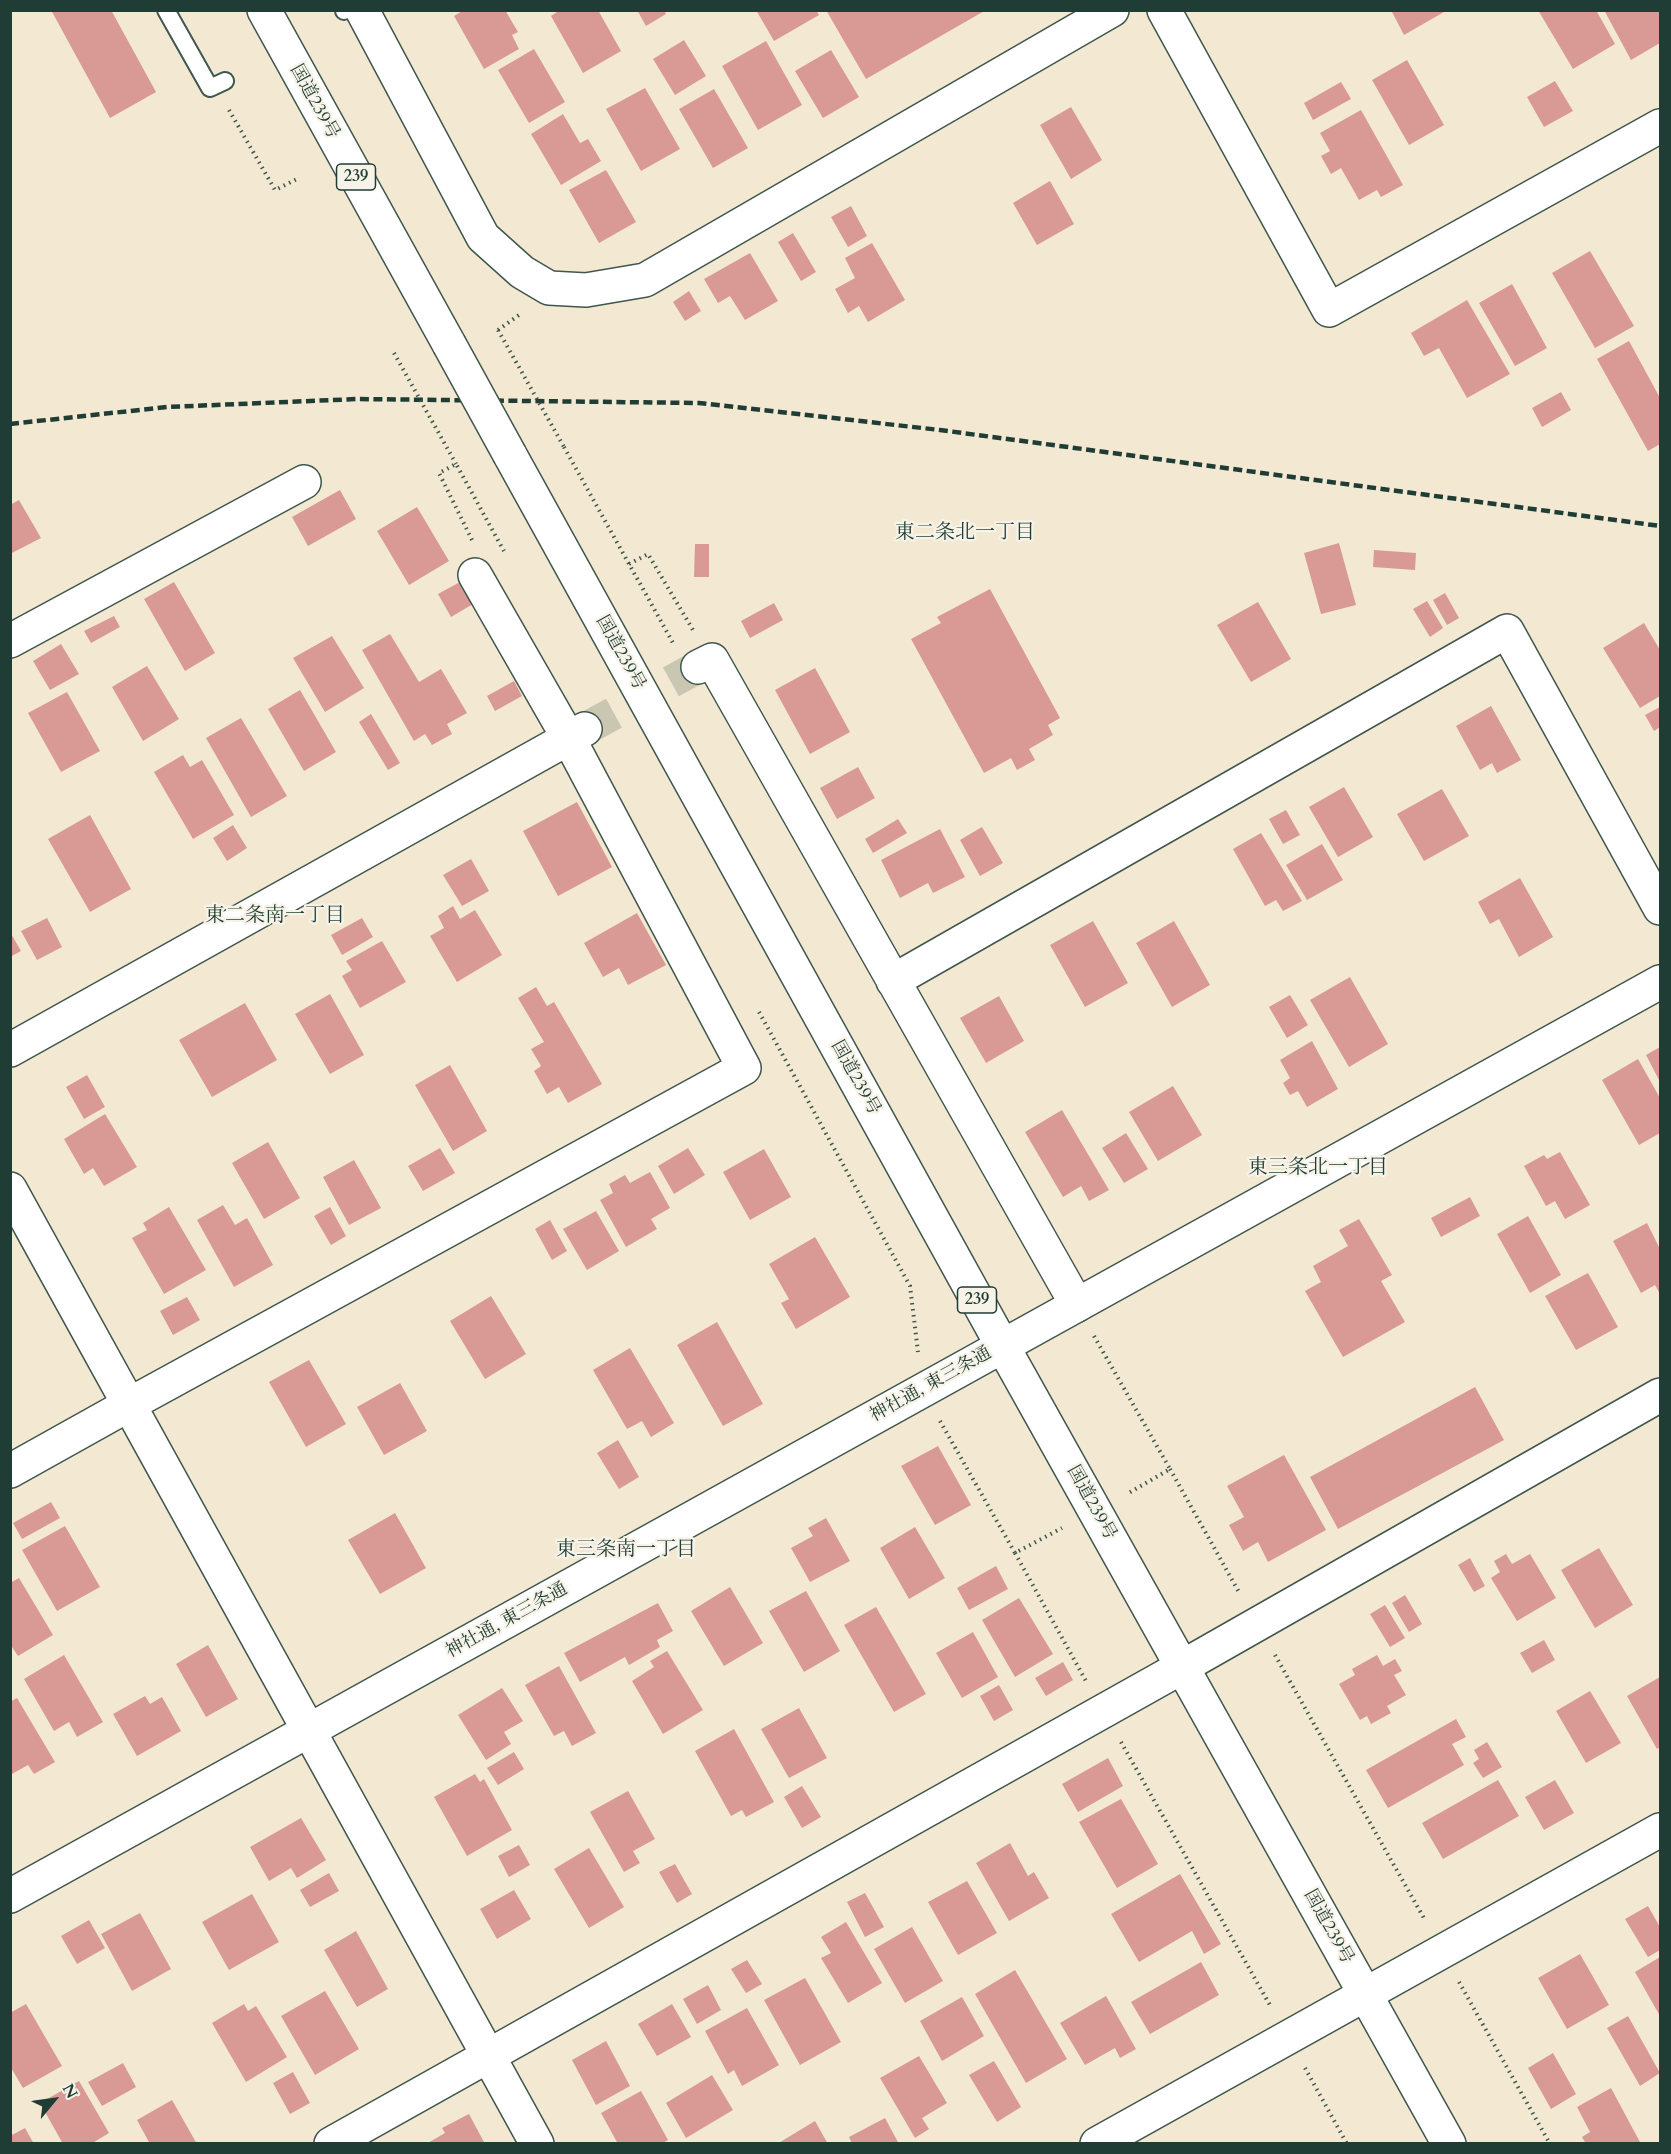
<!DOCTYPE html>
<html>
<head>
<meta charset="utf-8">
<style>
	body { margin:0 }
	#map { position:relative; width:1671px; height:2154px; overflow:hidden; background:#f3e8d2; font-family:Cardo,serif }
	canvas { display:block }
	.frame { position:absolute; inset:0; border:12px solid #1f3d34; pointer-events:none }
	.north { position:absolute; left:24px; top:2070px; width:60px; height:60px; -webkit-text-stroke:4px #f7f3e8; paint-order:stroke; rotate:61deg; font-size:16px; font-weight:700; line-height:24px; text-align:center; color:#1f3d34 }
	.north::after { content:''; display:block; margin:auto; width:21px; height:27px; background:#1f3d34; clip-path:polygon(50% 0,100% 100%,50% 72%,0 100%) }
</style>
</head>
<body>
<div id="map">
<canvas width="1671" height="2154"></canvas>
<div class="frame"></div>
<div class="north">N</div>
</div>
<script>
const c = document.querySelector('canvas').getContext('2d');
c.lineJoin = 'round';
function fillPath(path, color) {
  c.fillStyle = color;
  c.fill(path, 'evenodd');
}
function shape(rows) {
  const path = new Path2D();
  for (const r of rows) {
    path.moveTo(r[0], r[1]);
    for (let i = 2; i < r.length; i += 2) path.lineTo(r[i], r[i + 1]);
  }
  return path;
}
function stroke(path, color, width, dash) {
  c.strokeStyle = color;
  c.lineWidth = width;
  c.lineCap = dash ? 'butt' : 'round';
  c.setLineDash(dash || []);
  c.stroke(path);
}
function drawText(font, color, halo, rows, align = 'center') {
  c.font = font + ' Cardo,"Noto Serif JP",serif';
  c.lineWidth = 4.5;
  c.setLineDash([]);
  c.textBaseline = 'middle';
  c.strokeStyle = halo;
  c.fillStyle = color;
  for (const [text, x, y, turn = 0] of rows) {
    c.save();
    c.translate(x, y);
    c.rotate((+turn || 0) * Math.PI / 180);
    c.textAlign = isNaN(turn) ? turn : align;
    if (halo) c.strokeText(text, 0, 0);
    c.fillText(text, 0, 0);
    c.restore();
  }
}
fillPath(shape([
	[51,10,111,10,156,92,110,118],
	[464,10,505,10,518,32,512,35,519,49,484,69,454,16],
	[560,10,598,10,621,51,583,73,551,16],
	[637,10,664,10,666,14,646,26],
	[756,10,816,10,819,15,774,41],
	[826,10,986,10,866,79],
	[1391,10,1443,10,1444,12,1404,35],
	[1538,10,1596,10,1615,44,1573,69],
	[1604,10,1660,10,1660,43,1631,60],
	[684,40,706,76,675,95,653,59],
	[766,41,802,105,758,130,722,66],
	[534,49,565,102,529,123,498,70],
	[831,50,859,97,823,118,795,71],
	[1407,60,1444,125,1409,145,1372,80],
	[1555,81,1573,111,1544,127,1527,97],
	[1341,82,1351,99,1313,120,1304,103],
	[645,88,680,149,641,171,606,109],
	[714,89,748,148,713,168,679,109],
	[1071,107,1102,160,1071,179,1040,125],
	[1361,110,1403,185,1381,197,1377,190,1359,200,1341,168,1331,174,1321,156,1330,151,1320,133],
	[563,114,580,143,588,139,601,161,561,185,531,134],
	[606,170,636,222,599,243,569,190],
	[1050,181,1074,224,1037,245,1013,203],
	[851,206,867,236,848,247,831,217],
	[793,233,816,272,801,281,778,242],
	[872,243,905,300,868,322,859,306,848,313,835,289,855,278,845,258],
	[1590,251,1634,326,1595,348,1552,273],
	[750,253,778,301,745,320,730,296,718,303,704,279],
	[1512,284,1547,348,1515,366,1479,303],
	[689,291,701,311,685,321,673,302],
	[1467,300,1510,374,1467,398,1439,348,1424,356,1411,333],
	[1629,341,1660,398,1660,444,1648,451,1597,359],
	[1561,392,1571,410,1542,427,1532,408],
	[340,490,356,519,308,546,292,517],
	[19,500,41,538,10,554,10,505],
	[417,507,449,561,409,585,377,531],
	[1339,543,1356,605,1321,614,1304,553],
	[695,544,709,544,709,577,694,577],
	[1374,550,1416,553,1415,570,1373,567],
	[174,582,215,653,185,671,144,599],
	[460,582,473,604,451,617,438,594],
	[990,589,1060,718,1048,725,1053,735,1029,749,1035,760,1017,770,1011,758,984,773,911,639,941,623,937,617],
	[1445,593,1459,618,1447,625,1433,600],
	[1427,601,1443,628,1430,637,1413,609],
	[1258,602,1291,659,1251,682,1217,625],
	[774,603,783,620,750,638,741,621],
	[114,616,120,627,91,643,84,631],
	[1644,623,1660,650,1660,696,1640,708,1603,648],
	[390,634,419,682,441,669,467,713,447,724,452,734,432,745,425,734,414,741,362,650],
	[332,636,364,688,325,712,293,658],
	[61,644,79,674,50,690,33,661],
	[147,666,179,719,143,741,112,687],
	[815,668,850,732,810,754,775,690],
	[514,681,522,696,495,711,487,696],
	[300,690,336,752,304,771,268,709],
	[67,692,100,751,61,772,28,713],
	[1491,706,1521,760,1497,773,1492,763,1480,770,1456,726],
	[1660,707,1660,727,1654,731,1645,715],
	[371,714,400,763,388,770,359,722],
	[241,718,287,796,251,817,206,738],
	[183,755,190,767,202,760,234,815,193,839,154,772],
	[858,767,875,798,837,819,820,788],
	[1344,787,1373,837,1338,857,1309,807],
	[1442,789,1469,836,1424,861,1397,814],
	[577,802,612,867,558,896,523,831],
	[1286,810,1300,835,1283,844,1269,819],
	[90,815,131,889,90,912,48,839],
	[898,819,907,833,873,853,865,839],
	[233,825,247,848,227,861,213,838],
	[982,827,1003,863,980,876,960,840],
	[940,829,965,877,933,893,928,883,900,898,881,860],
	[1261,833,1302,901,1283,911,1276,900,1265,906,1233,849],
	[1322,844,1343,880,1307,900,1286,865],
	[471,859,489,891,462,906,443,875],
	[1520,878,1553,937,1519,957,1499,919,1490,924,1478,902],
	[453,906,460,919,475,910,502,955,457,982,430,936,444,928,438,916],
	[637,913,666,965,628,985,619,968,603,977,584,943],
	[47,918,62,947,37,960,21,931],
	[362,918,373,937,342,955,331,935],
	[1093,921,1128,983,1085,1007,1050,945],
	[1174,921,1210,985,1172,1007,1136,943],
	[10,932,21,951,10,957],
	[382,941,406,982,360,1008,342,976,352,970,346,961],
	[1350,977,1388,1044,1349,1067,1310,1000],
	[536,987,547,1006,554,1002,602,1084,568,1103,559,1087,547,1094,534,1071,541,1066,531,1049,544,1042,518,998],
	[330,994,364,1055,330,1074,295,1014],
	[1290,995,1308,1025,1287,1038,1269,1007],
	[999,996,1024,1041,986,1063,960,1018],
	[245,1003,277,1060,212,1097,179,1040],
	[1312,1041,1338,1089,1307,1107,1298,1091,1290,1095,1283,1083,1290,1078,1280,1060],
	[1660,1047,1660,1082,1646,1055],
	[1638,1059,1660,1098,1660,1133,1639,1145,1602,1080],
	[450,1065,487,1131,453,1151,415,1085],
	[87,1075,105,1107,84,1119,66,1087],
	[1173,1086,1202,1135,1158,1161,1129,1112],
	[1062,1110,1109,1190,1089,1201,1081,1186,1063,1197,1025,1132],
	[105,1114,137,1167,104,1186,93,1168,84,1174,64,1139],
	[1126,1133,1148,1169,1124,1183,1102,1148],
	[268,1142,300,1198,264,1219,232,1163],
	[440,1148,455,1173,423,1191,408,1166],
	[688,1148,705,1175,674,1194,658,1166],
	[764,1149,791,1197,750,1220,723,1172],
	[1560,1152,1590,1205,1565,1219,1555,1201,1546,1206,1524,1166,1544,1155,1547,1159],
	[354,1160,381,1208,349,1225,323,1177],
	[650,1172,670,1208,651,1219,657,1229,626,1247,600,1200,613,1193,609,1184,625,1175,630,1183],
	[1470,1197,1480,1216,1441,1237,1431,1218],
	[223,1205,235,1225,247,1218,273,1265,234,1287,197,1220],
	[169,1207,206,1270,164,1294,132,1238,147,1230,143,1223],
	[330,1207,346,1236,331,1245,314,1216],
	[596,1211,619,1251,587,1270,563,1229],
	[1528,1216,1561,1275,1530,1293,1497,1234],
	[1359,1219,1392,1275,1381,1281,1405,1322,1343,1357,1305,1291,1321,1282,1313,1266,1348,1246,1339,1230],
	[550,1220,567,1251,552,1260,535,1229],
	[1647,1223,1660,1249,1660,1294,1655,1285,1641,1293,1613,1241],
	[815,1237,850,1297,796,1329,781,1303,789,1299,769,1264],
	[1588,1273,1618,1327,1576,1350,1545,1296],
	[491,1296,526,1354,485,1379,450,1321],
	[187,1297,200,1320,173,1335,160,1311],
	[717,1322,763,1404,723,1426,677,1345],
	[630,1348,674,1423,651,1437,642,1421,627,1429,593,1370],
	[309,1360,346,1424,306,1447,269,1382],
	[400,1383,427,1431,384,1455,357,1407],
	[1475,1387,1504,1440,1338,1529,1310,1477],
	[618,1440,639,1477,619,1489,597,1453],
	[938,1446,971,1505,935,1525,901,1466],
	[1284,1455,1326,1530,1268,1562,1258,1542,1243,1551,1229,1525,1244,1517,1227,1486],
	[51,1502,60,1518,22,1539,13,1523],
	[395,1513,426,1568,380,1594,348,1540],
	[826,1518,850,1561,810,1582,791,1548,813,1536,808,1528],
	[65,1526,100,1587,57,1611,22,1550],
	[915,1527,945,1578,909,1599,880,1548],
	[1599,1548,1633,1605,1595,1628,1561,1570],
	[1506,1554,1512,1564,1530,1554,1556,1598,1517,1621,1491,1578,1500,1572,1494,1561],
	[1470,1558,1485,1586,1474,1592,1458,1565],
	[996,1566,1008,1589,969,1610,957,1588],
	[19,1578,53,1635,18,1656,10,1644,10,1583],
	[730,1587,763,1643,724,1666,691,1611],
	[806,1591,840,1651,804,1672,769,1611],
	[1405,1595,1422,1624,1409,1632,1392,1603],
	[1019,1598,1053,1654,1015,1677,982,1620],
	[658,1603,673,1631,657,1640,660,1647,629,1665,625,1657,580,1682,564,1653],
	[1385,1605,1405,1638,1390,1647,1370,1614],
	[876,1607,926,1694,894,1712,844,1625],
	[973,1632,998,1677,962,1698,936,1653],
	[1544,1640,1555,1660,1532,1673,1520,1653],
	[208,1645,238,1699,206,1717,176,1664],
	[667,1651,703,1710,663,1734,632,1681,654,1667,650,1661],
	[64,1655,103,1722,77,1737,69,1722,54,1731,24,1679],
	[1377,1655,1383,1666,1395,1659,1402,1671,1394,1675,1406,1695,1387,1706,1391,1713,1371,1724,1367,1716,1360,1720,1339,1684,1355,1675,1352,1669],
	[1063,1662,1073,1680,1046,1696,1035,1678],
	[559,1666,596,1733,572,1746,564,1731,554,1736,525,1685],
	[1660,1677,1660,1747,1657,1749,1627,1696],
	[999,1685,1013,1710,994,1721,980,1696],
	[502,1688,523,1721,504,1732,511,1744,486,1760,458,1715],
	[1590,1691,1621,1743,1586,1763,1556,1711],
	[145,1696,150,1704,162,1697,181,1731,137,1756,113,1714],
	[17,1698,55,1762,34,1774,28,1765,10,1775,10,1702],
	[799,1708,827,1758,789,1778,761,1729],
	[1456,1719,1466,1737,1452,1744,1464,1765,1388,1808,1366,1770],
	[734,1729,774,1802,746,1817,742,1810,731,1816,695,1751],
	[1487,1742,1502,1767,1483,1778,1473,1763,1479,1759,1474,1750],
	[514,1752,524,1769,498,1785,487,1768],
	[1108,1758,1123,1786,1078,1812,1062,1784],
	[475,1774,480,1782,484,1779,512,1830,467,1856,434,1797],
	[1498,1780,1519,1816,1443,1859,1422,1823],
	[1555,1780,1574,1813,1544,1830,1525,1797],
	[802,1786,821,1817,802,1828,784,1797],
	[628,1791,655,1839,633,1851,640,1863,624,1872,590,1812],
	[1121,1799,1158,1864,1117,1888,1079,1822],
	[301,1818,326,1860,297,1878,291,1868,269,1881,250,1847],
	[1010,1843,1028,1876,1034,1872,1049,1898,1009,1921,976,1863],
	[519,1845,530,1865,509,1877,498,1856],
	[589,1848,624,1907,589,1928,554,1869],
	[675,1864,692,1894,677,1903,659,1872],
	[329,1873,339,1891,310,1907,300,1890],
	[1180,1874,1221,1944,1204,1954,1192,1931,1139,1962,1111,1914],
	[967,1881,997,1933,958,1955,928,1902],
	[514,1890,531,1919,497,1939,480,1909],
	[865,1893,884,1927,865,1937,847,1902],
	[252,1894,279,1942,229,1970,202,1922],
	[1648,1906,1660,1927,1660,1950,1648,1957,1625,1919],
	[140,1913,171,1969,132,1991,101,1934],
	[89,1920,105,1948,77,1964,61,1936],
	[846,1922,882,1983,848,2003,821,1958,831,1953,821,1937],
	[912,1927,943,1981,905,2003,874,1949],
	[356,1931,388,1989,357,2007,324,1950],
	[1580,1954,1609,2005,1567,2029,1538,1978],
	[1660,1957,1660,2016,1635,1972],
	[747,1960,762,1984,746,1993,731,1969],
	[1201,1962,1219,1995,1150,2034,1131,2002],
	[1015,1970,1067,2059,1026,2083,975,1994],
	[805,1978,841,2042,800,2065,764,2000],
	[708,1985,721,2010,697,2024,683,1999],
	[325,1991,359,2049,315,2075,281,2016],
	[1106,1996,1136,2049,1120,2058,1115,2048,1085,2065,1060,2023],
	[962,1997,984,2036,942,2061,920,2021],
	[26,2004,62,2066,23,2088,10,2066,10,2013],
	[244,2004,248,2011,256,2006,287,2057,246,2082,212,2023],
	[672,2004,691,2037,657,2056,638,2024],
	[747,2008,779,2065,742,2086,734,2070,728,2074,705,2031],
	[1628,2016,1660,2073,1640,2086,1607,2028],
	[606,2041,630,2086,596,2105,572,2060],
	[1553,2053,1576,2094,1551,2109,1528,2068],
	[919,2056,947,2103,922,2118,929,2129,915,2138,880,2078],
	[994,2061,1021,2107,997,2122,969,2075],
	[123,2063,136,2087,102,2106,88,2082],
	[293,2072,310,2103,290,2114,273,2083],
	[712,2075,733,2110,686,2138,666,2103],
	[79,2081,109,2133,91,2144,63,2144,40,2103],
	[1611,2088,1641,2144,1586,2144,1582,2137,1590,2132,1577,2107],
	[641,2091,668,2140,661,2144,618,2144,601,2113],
	[172,2100,197,2144,150,2144,137,2120],
	[469,2114,485,2144,426,2144,445,2133,442,2128],
	[885,2118,899,2144,852,2144,849,2137],
	[815,2121,828,2144,777,2144],
	[25,2128,34,2144,10,2144,10,2136]
]), '#d99a95');
stroke(shape([
	[585,729,698,667]
]), '#c9c6b2', 33, [33, 16]);
const service = shape([
	[166,10,210,88,225,81],
	[344,11,345,10]
]);
const minor = shape([
	[362,10,483,237,522,272,549,288,586,290,645,280,1112,10],
	[1164,10,1329,310,1660,126],
	[10,641,304,482],
	[698,667,712,660,1077,1305],
	[893,981,1507,631,1660,908],
	[10,1189,537,2144],
	[130,1404,744,1068,569,739,475,575],
	[331,2144,1182,1667]
]);
const tertiary = shape([
	[10,1050,585,729],
	[10,1471,130,1404],
	[1182,1667,1660,1395],
	[10,1896,1660,982],
	[1097,2144,1660,1830]
]);
const trunk = shape([
	[264,10,449,344],
	[510,455,1002,1345,1449,2144]
]);
stroke(service, '#3f574c', 20);
stroke(minor, '#3f574c', 36);
stroke(tertiary, '#3f574c', 36);
stroke(trunk, '#3f574c', 36);
stroke(shape([
	[229,110,275,190,297,179],
	[498,330,519,315],
	[564,447,673,643],
	[472,540,439,473,456,464,504,551],
	[629,564,648,554,693,630],
	[759,1012,910,1286,918,1352],
	[1094,1336,1170,1469,1127,1494],
	[940,1421,1015,1553,1062,1528],
	[1170,1469,1240,1594],
	[1015,1553,1086,1681],
	[1275,1655,1425,1920],
	[1121,1742,1271,2007],
	[1459,1982,1550,2144],
	[1305,2068,1347,2144]
]), '#3f574c', 4, [1.5, 4.5]);
stroke(service, '#fff', 16);
stroke(minor, '#fff', 33);
stroke(tertiary, '#fff', 33);
stroke(trunk, '#fff', 33);
stroke(shape([
	[10,424,167,407,358,399,699,403,940,430,1660,526]
]), '#1f3d34', 4.5, [9, 4.5]);
const trunkBridge = shape([
	[449,344,510,455]
]);
stroke(trunkBridge, '#3f574c', 36, []);
stroke(shape([
	[498,330,564,447],
	[394,353,456,464]
]), '#3f574c', 4, [1.5, 4.5]);
stroke(trunkBridge, '#fff', 33);
for (const [x, y, w] of [
	[356,177,39],
	[977,1300,39]
]) {
  const box = new Path2D();
  box.roundRect(x - w / 2, y - 13, w, 26, 4.5);
  c.fillStyle = '#f7f3e8';
  c.fill(box);
  stroke(box, '#1f3d34', 1.5);
}
drawText('bold 16px', '#1f3d34', null, [
	["239",356,177],
	["239",977,1300]
]);
drawText('18px', '#1f3d34', '#f7f3e8', [
	["国道239号",314,102,61],
	["国道239号",620,653,61],
	["国道239号",855,1078,61],
	["神社通, 東三条通",931,1385,-29],
	["国道239号",1091,1503,61],
	["神社通, 東三条通",507,1621,-29],
	["国道239号",1328,1927,61]
]);
drawText('20px', '#1f3d34', '#f7f3e8', [
	["東二条北一丁目",965,533],
	["東二条南一丁目",275,916],
	["東三条北一丁目",1318,1168],
	["東三条南一丁目",626,1550]
]);
</script>
</body>
</html>
